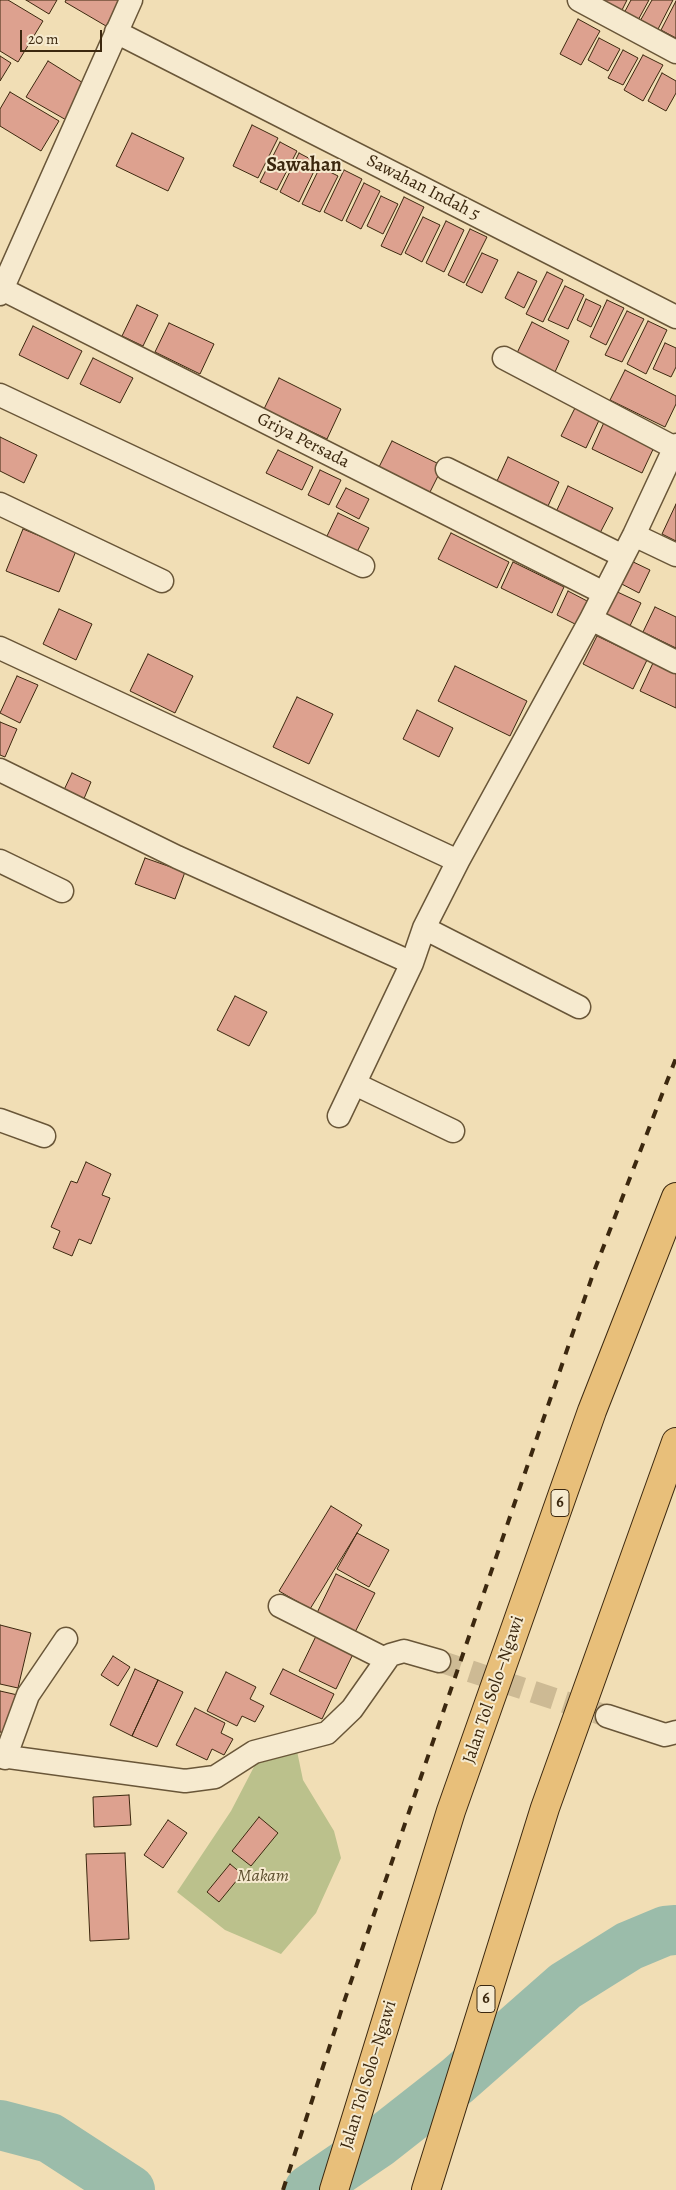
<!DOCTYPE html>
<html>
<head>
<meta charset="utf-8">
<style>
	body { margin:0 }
	#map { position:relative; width:676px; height:2190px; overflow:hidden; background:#f1deb5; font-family:Alegreya,serif }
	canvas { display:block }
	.scale { position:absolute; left:20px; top:30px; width:82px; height:22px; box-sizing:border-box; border:2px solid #3c280f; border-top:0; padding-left:6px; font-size:15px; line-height:18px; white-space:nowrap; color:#3c280f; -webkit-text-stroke:4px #f6eacf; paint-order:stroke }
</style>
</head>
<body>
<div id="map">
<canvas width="676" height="2190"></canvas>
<div class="scale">20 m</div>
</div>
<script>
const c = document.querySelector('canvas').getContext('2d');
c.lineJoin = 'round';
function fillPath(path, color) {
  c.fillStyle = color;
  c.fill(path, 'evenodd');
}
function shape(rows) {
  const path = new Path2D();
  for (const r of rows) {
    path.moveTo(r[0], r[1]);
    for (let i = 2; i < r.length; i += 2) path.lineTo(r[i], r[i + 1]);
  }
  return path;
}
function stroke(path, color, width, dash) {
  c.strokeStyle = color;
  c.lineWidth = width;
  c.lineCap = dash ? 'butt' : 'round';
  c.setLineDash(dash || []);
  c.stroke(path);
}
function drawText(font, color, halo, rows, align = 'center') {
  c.font = font + ' Alegreya,serif';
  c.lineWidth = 4;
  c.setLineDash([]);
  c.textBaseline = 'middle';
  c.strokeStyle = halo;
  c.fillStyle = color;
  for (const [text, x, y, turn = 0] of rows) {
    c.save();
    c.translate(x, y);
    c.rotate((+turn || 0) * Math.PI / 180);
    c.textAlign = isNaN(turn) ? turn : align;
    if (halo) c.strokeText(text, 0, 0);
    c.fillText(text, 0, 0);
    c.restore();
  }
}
fillPath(shape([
	[297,1751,303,1780,334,1831,341,1858,316,1913,281,1954,225,1930,177,1892,231,1811,257,1761]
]), '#bbc18c');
stroke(shape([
	[0,2125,50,2138,130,2190],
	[309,2190,378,2143,457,2081,565,1986,629,1946,665,1931,676,1930]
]), '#9bbcaa', 50);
const building = shape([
	[0,0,8,0,43,21,18,62,0,51,0,0],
	[26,0,57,0,49,14,26,0],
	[66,0,122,0,106,26,65,2,66,0],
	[605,0,627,0,620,14,603,4,605,0],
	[631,0,649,0,637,22,623,15,631,0],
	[652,0,673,0,656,33,639,23,652,0],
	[676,1,676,38,661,30,676,1],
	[578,19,600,31,581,65,560,54,578,19],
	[599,38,620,49,608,71,588,60,599,38],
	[623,50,638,58,623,85,608,78,623,50],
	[643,55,663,65,643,101,624,90,643,55],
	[0,56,11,63,0,81,0,56],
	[48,61,88,86,68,121,26,97,48,61],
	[662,73,676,81,676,93,666,111,648,101,662,73],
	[10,92,59,121,41,151,0,126,0,109,10,92],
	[252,125,278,138,258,178,233,166,252,125],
	[132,133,184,158,168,191,116,166,132,133],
	[280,142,297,151,277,190,260,182,280,142],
	[299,153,318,163,299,202,280,192,299,153],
	[320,167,338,176,320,212,302,204,320,167],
	[344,170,362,179,342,221,324,212,344,170],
	[364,183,380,191,361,229,346,221,364,183],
	[381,196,398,204,383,234,367,226,381,196],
	[404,197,424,207,401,255,381,246,404,197],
	[423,217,440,225,422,262,405,253,423,217],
	[446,221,464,230,444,272,426,263,446,221],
	[470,229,487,237,464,283,448,275,470,229],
	[482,253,498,260,482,293,466,285,482,253],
	[518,272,537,281,524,308,505,298,518,272],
	[547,272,563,280,543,322,526,314,547,272],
	[565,286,584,295,568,329,548,320,565,286],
	[586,299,601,306,591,327,577,320,586,299],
	[607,300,624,308,606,345,590,337,607,300],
	[137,305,158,315,143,346,122,336,137,305],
	[627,311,644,319,622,362,605,355,627,311],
	[648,321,667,330,646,374,627,364,648,321],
	[532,322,569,341,555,372,517,353,532,322],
	[169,323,214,344,200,374,155,352,169,323],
	[33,326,82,351,68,379,19,355,33,326],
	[665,343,676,348,676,367,671,377,653,369,665,343],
	[93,358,133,378,120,403,80,384,93,358],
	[625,370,676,396,676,404,665,427,610,400,625,370],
	[279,378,341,409,327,439,264,409,279,378],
	[578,402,602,414,586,448,561,436,578,402],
	[606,418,656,443,642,473,592,449,606,418],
	[0,437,37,455,24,483,0,471,0,437],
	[392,441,443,466,427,498,376,473,392,441],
	[278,450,313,467,302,490,266,473,278,450],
	[508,457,559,482,548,506,497,481,508,457],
	[320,470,341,480,329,505,308,495,320,470],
	[568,486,613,508,600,533,556,512,568,486],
	[346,488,369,499,359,519,336,507,346,488],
	[676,504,676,541,662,534,676,504],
	[338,513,369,528,357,552,327,536,338,513],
	[23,529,76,551,59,592,6,571,23,529],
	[451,533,509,562,497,588,438,559,451,533],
	[627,559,650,570,639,593,616,581,627,559],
	[513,562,564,587,552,613,501,588,513,562],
	[611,589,641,603,628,630,598,616,611,589],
	[568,591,589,602,577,625,557,615,568,591],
	[655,607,676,617,676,648,643,632,655,607],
	[59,609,92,624,76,660,43,644,59,609],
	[597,636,647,660,633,689,583,664,597,636],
	[148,654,193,676,175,713,130,691,148,654],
	[653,663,676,674,676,708,640,691,653,663],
	[455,666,527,701,510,736,438,701,455,666],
	[17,676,38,685,20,723,0,713,17,676],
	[297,697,333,714,309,764,273,747,297,697],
	[417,710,453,728,439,757,403,739,417,710],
	[0,722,17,729,5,757,0,755,0,722],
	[72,773,91,782,83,801,63,792,72,773],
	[145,858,185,872,175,899,135,884,145,858],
	[235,996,267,1012,249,1046,217,1030,235,996],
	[86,1162,111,1174,102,1195,110,1198,91,1244,79,1239,72,1256,53,1248,60,1231,51,1227,71,1181,77,1183,86,1162],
	[331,1506,362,1525,310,1609,279,1591,331,1506],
	[357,1533,389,1550,369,1587,337,1569,357,1533],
	[336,1574,375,1593,351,1640,313,1621,336,1574],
	[0,1625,31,1633,18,1688,0,1684,0,1625],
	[318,1632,355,1650,336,1689,299,1671,318,1632],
	[113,1656,130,1667,118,1686,101,1675,113,1656],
	[135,1669,158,1680,132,1736,110,1725,135,1669],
	[283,1669,334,1694,322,1719,270,1694,283,1669],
	[226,1672,256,1687,250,1699,264,1706,255,1722,242,1716,237,1726,207,1711,226,1672],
	[158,1680,183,1692,157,1747,132,1736,158,1680],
	[0,1691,22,1696,12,1735,0,1732,0,1691],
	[195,1708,225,1723,221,1733,233,1739,224,1755,212,1749,207,1760,176,1745,195,1708],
	[129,1795,131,1825,94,1827,93,1797,129,1795],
	[259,1817,278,1833,251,1866,232,1851,259,1817],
	[168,1820,187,1833,163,1868,144,1855,168,1820],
	[125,1853,129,1939,90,1941,86,1854,125,1853],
	[230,1864,242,1874,219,1902,207,1892,230,1864]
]);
fillPath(building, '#dda18f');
stroke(building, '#3c280f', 1);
stroke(shape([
	[439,1661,607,1716]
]), '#cdba94', 22, [22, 11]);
const minor = shape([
	[579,0,676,52],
	[116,32,676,317],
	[2,289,604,593],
	[0,294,131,0],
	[504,358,675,448],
	[0,395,363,566],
	[447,469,623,556],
	[0,504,162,581],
	[634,535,676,555],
	[591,619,676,662],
	[0,648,458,861,591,619,634,535,676,445],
	[0,770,177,857,412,963],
	[0,861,62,891],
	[424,928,579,1007],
	[355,1084,453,1131],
	[339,1116,412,963,424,928,458,861],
	[0,1120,44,1136],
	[280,1606,385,1659],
	[607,1716,665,1735,676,1732],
	[0,1756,185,1781,215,1777,254,1752,327,1733,352,1709,390,1655,404,1651,439,1661],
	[5,1758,28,1695,66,1639]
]);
const motorway = shape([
	[334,2190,451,1811,592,1411,676,1197],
	[426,2190,545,1808,676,1442]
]);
stroke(minor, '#695638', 25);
stroke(motorway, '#3c280f', 30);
stroke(minor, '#f6eacf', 22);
stroke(motorway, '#e8bf7a', 28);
stroke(shape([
	[283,2190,345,1999,593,1274,676,1058]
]), '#3c280f', 4, [9, 9]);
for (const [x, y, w] of [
	[560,1503,18],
	[486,1999,18]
]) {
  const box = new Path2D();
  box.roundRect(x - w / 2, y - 13.5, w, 27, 4);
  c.fillStyle = '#f6eacf';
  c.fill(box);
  stroke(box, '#3c280f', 1);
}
drawText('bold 16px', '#3c280f', null, [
	["6",560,1503],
	["6",486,1999]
]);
drawText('18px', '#3c280f', '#f6eacf', [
	["Sawahan Indah 5",423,188,27],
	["Griya Persada",303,441,27],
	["Jalan Tol Solo–Ngawi",494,1690,-71],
	["Jalan Tol Solo–Ngawi",369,2075,-73]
]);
drawText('italic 18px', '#5c4e2e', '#f6eacf', [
	["Makam",263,1877]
]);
drawText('bold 20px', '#3c280f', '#f6eacf', [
	["Sawahan",304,166]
]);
</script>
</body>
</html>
